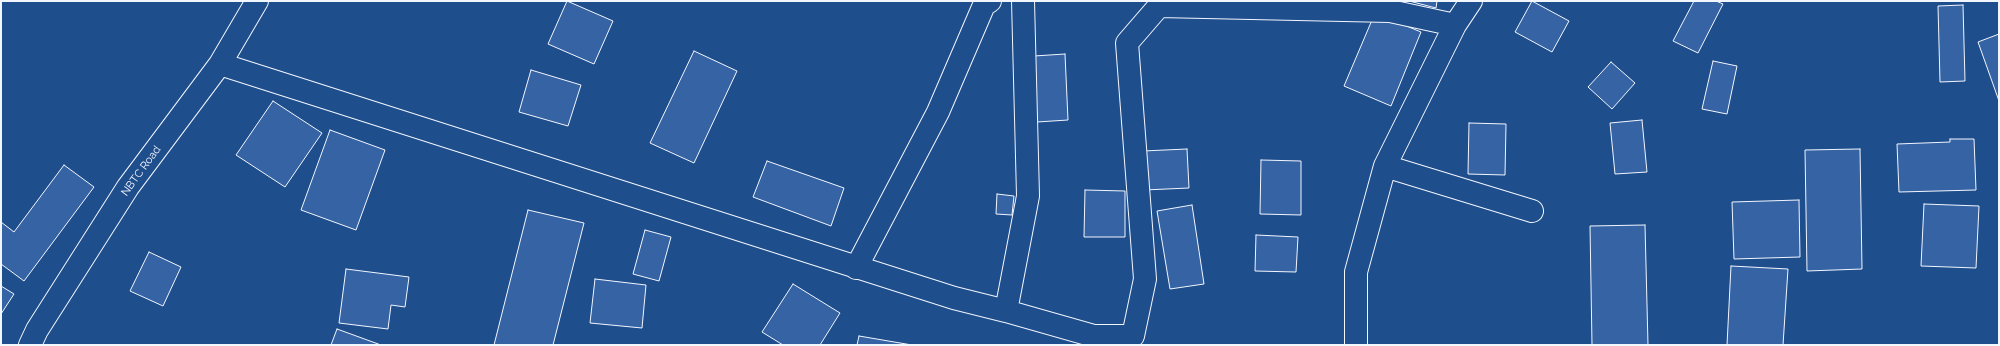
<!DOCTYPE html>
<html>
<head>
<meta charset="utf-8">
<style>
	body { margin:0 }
	#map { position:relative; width:2000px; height:346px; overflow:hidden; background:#1f4e8c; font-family:Raleway,sans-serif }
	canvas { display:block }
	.frame { position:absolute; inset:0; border:2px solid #f2f6ff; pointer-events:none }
</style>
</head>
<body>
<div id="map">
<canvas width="2000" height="346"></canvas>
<div class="frame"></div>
</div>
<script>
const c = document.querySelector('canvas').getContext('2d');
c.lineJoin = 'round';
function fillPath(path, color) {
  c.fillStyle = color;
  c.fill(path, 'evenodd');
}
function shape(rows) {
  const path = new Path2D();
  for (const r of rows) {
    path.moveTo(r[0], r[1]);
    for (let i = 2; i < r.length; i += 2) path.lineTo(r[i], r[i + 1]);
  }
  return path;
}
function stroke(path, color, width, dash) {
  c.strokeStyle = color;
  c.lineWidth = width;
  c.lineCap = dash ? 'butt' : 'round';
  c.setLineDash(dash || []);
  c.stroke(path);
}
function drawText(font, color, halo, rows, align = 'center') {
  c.font = font + ' Raleway,sans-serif';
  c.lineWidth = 3;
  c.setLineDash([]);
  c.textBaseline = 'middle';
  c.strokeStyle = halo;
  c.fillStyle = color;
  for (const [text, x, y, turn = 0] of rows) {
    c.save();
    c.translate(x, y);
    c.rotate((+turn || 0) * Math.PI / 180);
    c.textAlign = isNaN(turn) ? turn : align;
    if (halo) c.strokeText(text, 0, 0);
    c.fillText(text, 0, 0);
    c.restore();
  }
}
const building = shape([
	[567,1,613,21,594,64,548,44,567,1],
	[1409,1,1437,1,1436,8,1409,1],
	[1532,1,1569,21,1552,52,1515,32,1532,1],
	[1694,1,1716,1,1723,4,1698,53,1673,41,1694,1],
	[1963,5,1965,81,1940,82,1938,6,1963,5],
	[1375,13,1421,32,1391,106,1344,86,1375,13],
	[1999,34,1999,101,1978,42,1999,34],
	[694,51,737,71,694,163,650,143,694,51],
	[1065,54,1068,120,1037,122,1034,56,1065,54],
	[1713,61,1737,66,1727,114,1702,109,1713,61],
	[1611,62,1635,83,1612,109,1588,87,1611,62],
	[531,70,581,85,568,126,519,112,531,70],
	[273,101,322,133,285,187,236,155,273,101],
	[1642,120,1647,172,1615,174,1610,123,1642,120],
	[1469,123,1506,124,1505,175,1468,174,1469,123],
	[330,130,385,150,356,230,301,210,330,130],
	[1950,139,1974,139,1976,190,1899,192,1897,144,1950,142,1950,139],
	[1187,149,1189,188,1144,190,1143,151,1187,149],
	[1860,149,1862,269,1807,271,1805,150,1860,149],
	[1261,160,1301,161,1301,215,1260,214,1261,160],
	[767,161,844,188,831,226,753,197,767,161],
	[64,165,94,187,24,281,1,264,1,222,14,232,64,165],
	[1085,190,1125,191,1125,237,1084,237,1085,190],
	[997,194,1014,196,1012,215,996,214,997,194],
	[1799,200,1800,257,1734,259,1732,202,1799,200],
	[1924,204,1979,206,1976,268,1921,266,1924,204],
	[1192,205,1204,284,1170,289,1157,211,1192,205],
	[528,210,584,223,553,345,494,345,528,210],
	[1645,225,1648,345,1592,345,1590,226,1645,225],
	[645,230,671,237,659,281,633,274,645,230],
	[1256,235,1298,237,1296,272,1255,271,1256,235],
	[149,252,181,267,163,306,130,291,149,252],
	[1731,266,1788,269,1783,345,1727,345,1731,266],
	[346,269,409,277,405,307,391,305,388,329,339,323,346,269],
	[595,279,646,285,642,328,590,323,595,279],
	[793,284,840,313,820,345,783,345,762,332,793,284],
	[1,286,14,294,1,314,1,286],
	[337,329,381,345,331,345,337,329],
	[859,336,912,345,857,345,859,336]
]);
fillPath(building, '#3563a3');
stroke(building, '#f2f6ff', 1);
const street = shape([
	[1159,6,1390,11,1455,25],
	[220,64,954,298,1006,311,1094,336,1133,336,1145,279,1127,43,1159,6,1159,1],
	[1385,166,1532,211],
	[856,268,938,112,984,5,990,1],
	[1006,311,1028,196,1023,1],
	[30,345,37,330,128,187,220,64,257,1],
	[1356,345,1356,272,1385,166,1455,25,1471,1]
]);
stroke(street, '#f2f6ff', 24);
stroke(street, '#1f4e8c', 22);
drawText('11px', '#f2f6ff', '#1f4e8c', [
	["NBTC Road",141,171,-54]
]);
</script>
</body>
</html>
